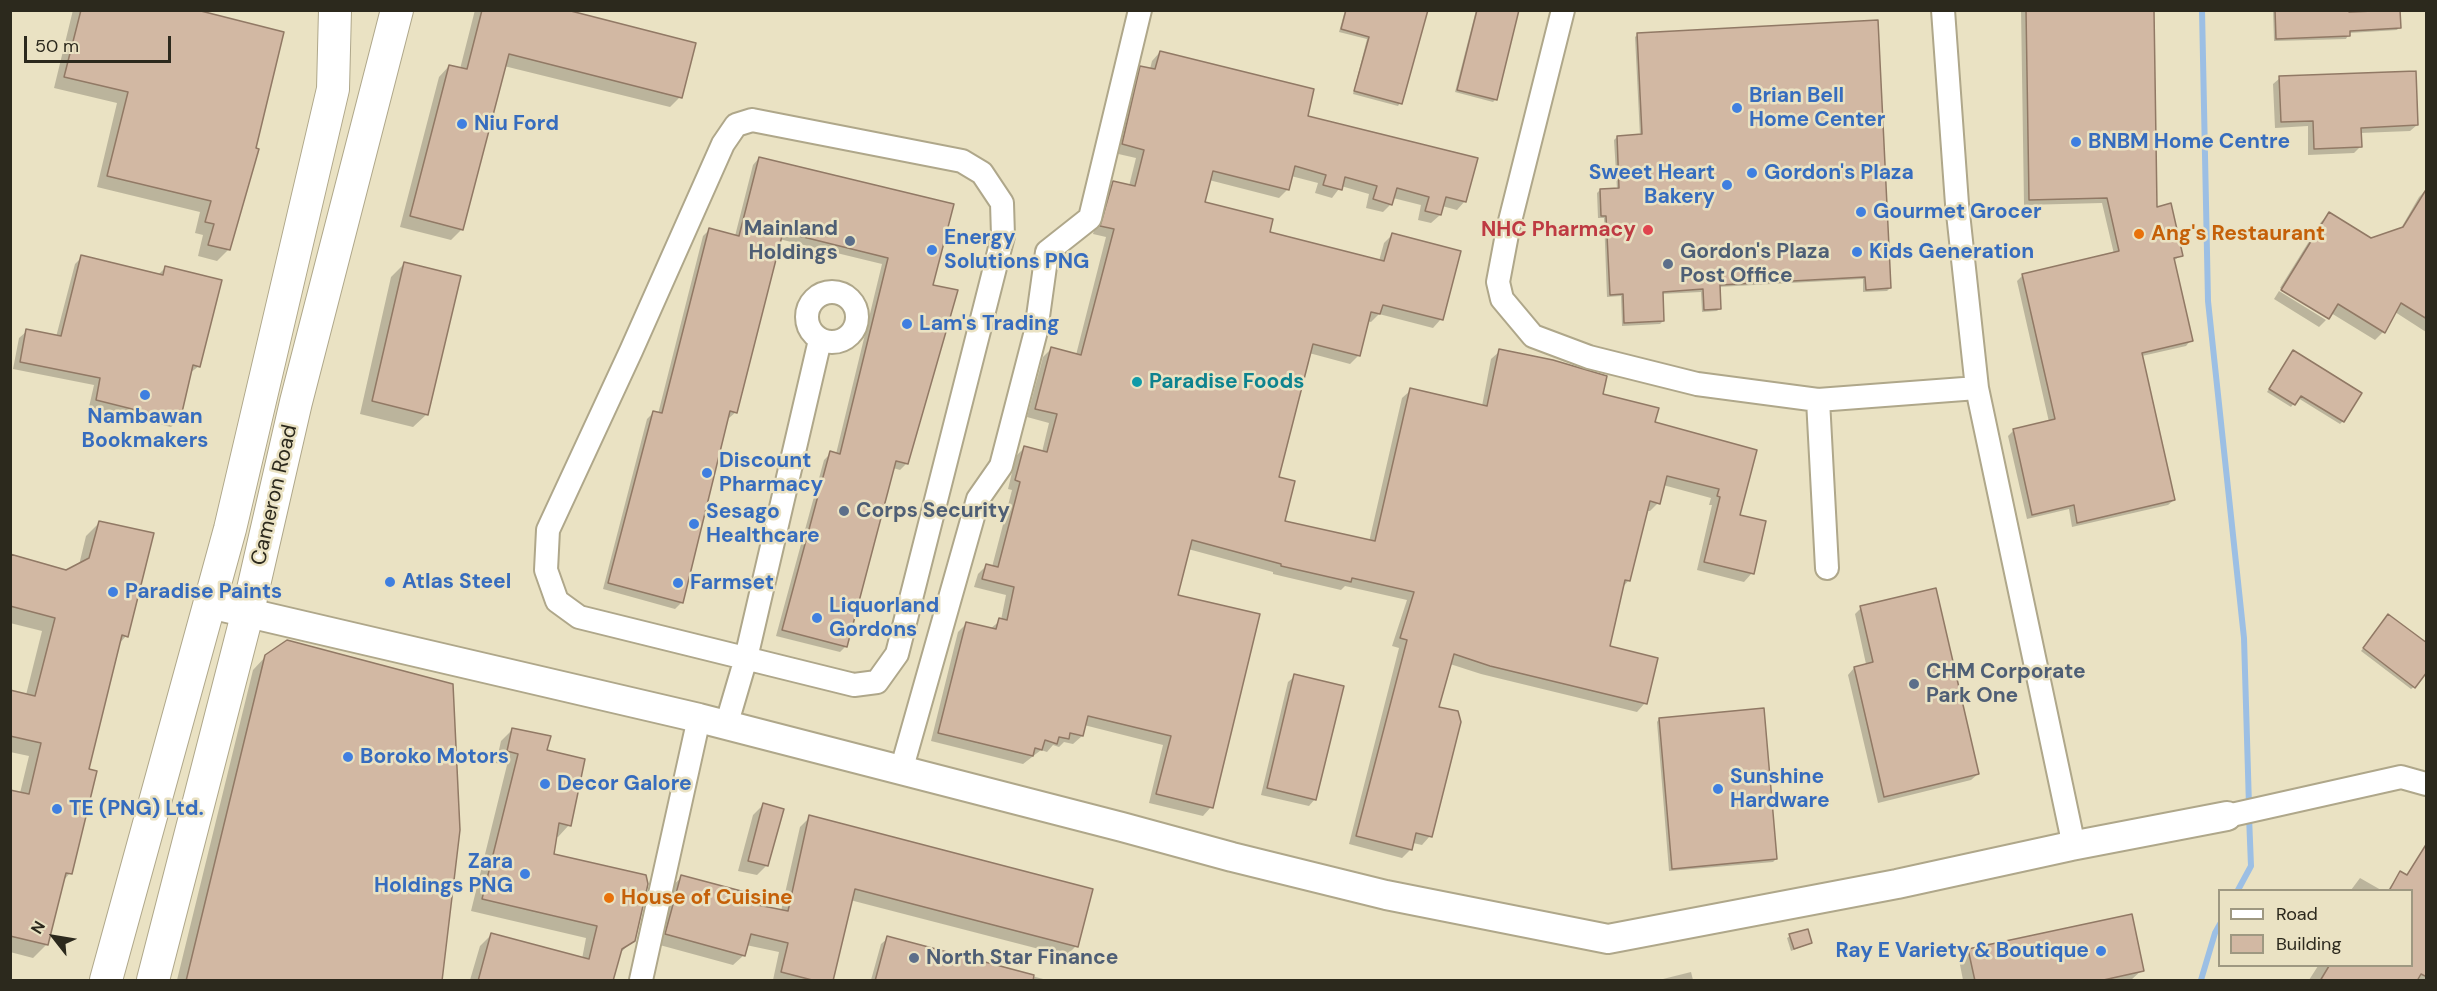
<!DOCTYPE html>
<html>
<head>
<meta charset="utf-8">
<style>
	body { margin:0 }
	#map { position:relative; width:2437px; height:991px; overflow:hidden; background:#eae2c3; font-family:"DM Sans",sans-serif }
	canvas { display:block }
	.frame { position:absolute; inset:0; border:12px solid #2c291d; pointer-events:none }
	.legend { position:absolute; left:2218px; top:889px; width:195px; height:78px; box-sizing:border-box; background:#eae2c3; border:2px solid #9e9881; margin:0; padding:8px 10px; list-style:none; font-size:18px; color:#2c291d }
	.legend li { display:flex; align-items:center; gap:12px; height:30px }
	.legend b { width:30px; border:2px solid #9e9881 }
	.north { position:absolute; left:24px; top:907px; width:60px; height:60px; -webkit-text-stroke:4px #eae2c3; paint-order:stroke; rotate:301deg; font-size:16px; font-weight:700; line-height:24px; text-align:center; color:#2c291d }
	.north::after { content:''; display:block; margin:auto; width:21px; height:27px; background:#2c291d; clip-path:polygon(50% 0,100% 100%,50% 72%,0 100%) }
	.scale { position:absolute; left:24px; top:36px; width:147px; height:27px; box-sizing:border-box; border:3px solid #2c291d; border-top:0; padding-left:8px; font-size:18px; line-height:21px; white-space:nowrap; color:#2c291d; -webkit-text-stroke:4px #eae2c3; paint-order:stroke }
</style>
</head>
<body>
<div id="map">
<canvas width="2437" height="991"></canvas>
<div class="frame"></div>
<ul class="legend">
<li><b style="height:8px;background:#fff"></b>Road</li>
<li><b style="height:16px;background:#d2b8a3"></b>Building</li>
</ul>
<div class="north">N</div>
<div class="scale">50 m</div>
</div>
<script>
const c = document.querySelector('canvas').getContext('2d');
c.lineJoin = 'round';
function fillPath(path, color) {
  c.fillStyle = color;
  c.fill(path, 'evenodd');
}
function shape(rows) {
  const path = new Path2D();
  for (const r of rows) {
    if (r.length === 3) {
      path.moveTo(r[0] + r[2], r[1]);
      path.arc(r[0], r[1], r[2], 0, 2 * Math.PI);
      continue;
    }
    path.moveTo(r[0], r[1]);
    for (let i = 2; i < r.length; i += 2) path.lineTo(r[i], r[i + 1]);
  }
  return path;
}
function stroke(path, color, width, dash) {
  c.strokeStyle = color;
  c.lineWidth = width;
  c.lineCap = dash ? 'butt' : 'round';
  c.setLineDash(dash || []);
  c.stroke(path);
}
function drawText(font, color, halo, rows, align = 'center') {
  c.font = font + ' "DM Sans",sans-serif';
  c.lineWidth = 5;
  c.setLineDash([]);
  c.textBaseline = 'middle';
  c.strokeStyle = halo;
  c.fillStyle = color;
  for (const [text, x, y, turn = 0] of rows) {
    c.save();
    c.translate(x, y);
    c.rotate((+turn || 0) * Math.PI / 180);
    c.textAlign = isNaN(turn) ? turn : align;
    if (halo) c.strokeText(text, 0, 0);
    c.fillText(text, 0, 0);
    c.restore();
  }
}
fillPath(shape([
	[73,10,190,10,229,249,217,261,198,256,203,235,195,233,200,212,97,187,117,103,54,88],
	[475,10,561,10,680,97,670,107,504,66,462,229,451,240,400,227,439,77,449,66,460,69],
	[1345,10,1421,10,1400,103,1398,106,1353,94,1367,39,1339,32],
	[1476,10,1518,10,1496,99,1493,102,1455,92],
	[2021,10,2152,10,2156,208,2182,255,2173,261,2191,340,2186,346,2142,356,2174,500,2168,505,2072,527,2069,509,2027,519,2008,436,2014,430,2049,422,2017,281,2023,275,2114,254,2102,203,2024,205],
	[2273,10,2398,10,2399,27,2397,30,2349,33,2346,39,2274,41],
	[1638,34,1890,288,1887,291,1863,292,1863,279,1718,287,1720,308,1717,311,1702,312,1701,292,1661,294,1663,321,1660,324,1622,326,1621,296,1607,297,1604,218,1598,218,1597,193,1600,190,1617,189,1614,140,1617,137,1640,136,1635,37],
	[1160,52,1306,117,1465,201,1457,210,1442,206,1440,215,1431,223,1418,220,1421,205,1393,198,1391,204,1383,212,1366,208,1369,194,1341,186,1332,198,1315,193,1318,183,1291,176,1287,190,1279,198,1209,180,1203,203,1268,233,1379,261,1384,243,1392,235,1441,319,1433,328,1379,314,1371,322,1367,321,1359,355,1350,364,1309,353,1277,478,1283,522,1369,542,1402,398,1411,390,1482,406,1491,359,1500,351,1601,395,1653,423,1755,451,1739,516,1752,573,1744,582,1697,570,1712,505,1709,505,1711,498,1663,485,1658,503,1650,511,1646,511,1629,580,1622,588,1608,647,1645,703,1637,712,1481,674,1450,664,1437,708,1430,836,1422,845,1413,843,1411,849,1402,858,1349,844,1399,648,1392,646,1407,600,1345,586,1341,590,1273,574,1273,572,1188,549,1177,596,1211,807,1203,816,1149,803,1163,745,1084,725,1082,736,1073,744,1064,742,1059,747,1053,745,1047,752,1041,750,1023,764,931,741,958,632,967,623,990,629,1001,620,1006,595,974,587,978,574,986,566,992,567,1012,490,1008,489,1016,456,1025,447,1042,452,1049,423,1027,417,1043,357,1051,349,1076,355,1106,237,1093,234,1105,191,1113,182,1129,186,1136,158,1114,153,1132,76,1141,67,1150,69,1152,61],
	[2280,78,2417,125,2410,131,2360,133,2360,147,2354,153,2308,155,2308,126,2275,128,2273,84],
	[759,158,932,286,907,463,900,470,893,468,846,646,840,652,776,636,824,460,831,453,836,454,882,264,779,239,736,412,729,418,727,418,682,602,675,609,603,589,647,419,653,413,658,414,703,236,709,230,735,236,753,165],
	[2426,190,2426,332,2395,312,2383,332,2375,340,2331,313,2327,318,2280,288,2321,222,2329,214,2371,240,2400,230,2419,197],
	[82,257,158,275,166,267,199,366,190,373,178,420,171,427,89,407,94,385,13,369,19,338,27,331,56,337,75,264],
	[405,263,427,414,413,427,360,414,391,277],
	[2279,291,2326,320,2319,327,2274,299],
	[2290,355,2343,421,2340,424,2298,398,2291,407,2267,392],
	[99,523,126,636,118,645,88,771,70,873,63,881,47,944,33,958,10,952,10,791,20,793,29,756,10,752,10,691,26,695,42,631,10,623,10,555,66,571,79,565,86,536],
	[1861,608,1978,774,1971,780,1878,803,1848,675,1854,668,1866,664,1855,614],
	[2386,619,2414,687,2411,689,2361,651],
	[266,656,440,980,177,980,253,670],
	[1295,676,1315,799,1309,806,1261,795,1288,682],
	[1659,719,1776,859,1773,862,1669,871,1657,722],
	[513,729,546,752,569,825,558,837,555,836,552,855,634,940,619,954,611,980,470,980,480,946,491,935,582,959,586,938,471,911,507,765,496,763,501,741],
	[763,805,767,865,757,875,738,871,753,815],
	[810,817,1076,946,1066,956,850,900,831,980,773,980,779,952,746,945,744,955,733,965,656,944,671,887,682,877,756,906,781,911,800,827],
	[2417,860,2426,866,2426,980,2309,980,2318,966,2412,966,2412,890,2388,890,2396,878,2401,873,2406,876],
	[2360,878,2381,890,2351,890],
	[1790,936,1811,943,1791,951,1787,938],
	[888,938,1047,980,871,980,881,944],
	[1969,950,2142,970,2131,980,1963,980,1959,960],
	[1691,972,1693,980,1659,980]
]), '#0003');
stroke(shape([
	[2202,10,2208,301,2244,638,2249,806],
	[2238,890,2251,866,2249,816],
	[2201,980,2215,933,2220,924]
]), '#9cbfe4', 6);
const building = shape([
	[81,10,197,10,284,32,256,148,259,149,230,250,208,245,214,224,205,222,211,201,107,176,128,92,64,77,81,10],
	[482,10,567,10,696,43,682,98,509,54,463,230,410,216,449,65,467,69,482,10],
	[1346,10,1428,10,1402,104,1354,91,1369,37,1341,29,1346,10],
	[1477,10,1519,10,1497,100,1457,90,1477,10],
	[2026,10,2154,10,2157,207,2171,203,2183,256,2174,258,2193,341,2142,353,2175,500,2077,523,2074,505,2032,515,2013,429,2055,419,2022,274,2119,251,2107,198,2029,200,2026,10],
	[2275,10,2349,10,2349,12,2400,10,2401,28,2350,31,2350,36,2276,39,2275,10],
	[1878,20,1891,288,1866,290,1865,277,1720,285,1721,309,1704,310,1703,289,1663,292,1664,321,1624,323,1623,294,1610,295,1606,216,1601,216,1600,189,1619,188,1617,136,1642,134,1637,33,1878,20],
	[1160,51,1314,89,1308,116,1478,158,1466,202,1446,197,1441,215,1425,211,1429,197,1397,188,1392,205,1373,199,1377,186,1345,177,1342,190,1323,185,1326,175,1295,166,1289,190,1213,171,1205,202,1273,219,1270,232,1384,261,1392,233,1461,251,1443,320,1383,305,1380,314,1371,312,1360,356,1313,344,1279,477,1295,481,1285,521,1375,541,1410,388,1487,406,1499,349,1553,360,1607,376,1603,394,1659,408,1655,422,1757,450,1740,515,1766,521,1754,574,1704,562,1720,497,1717,496,1719,489,1667,476,1660,504,1650,501,1630,581,1625,580,1610,646,1658,658,1647,704,1490,666,1454,654,1439,707,1458,711,1461,722,1432,837,1416,833,1412,850,1356,836,1407,640,1400,638,1414,592,1352,578,1351,582,1281,566,1281,564,1192,540,1178,595,1260,614,1213,808,1156,794,1171,736,1088,716,1083,736,1070,733,1069,739,1059,737,1057,744,1045,740,1042,750,1035,748,1033,756,938,733,966,622,996,629,999,618,1007,620,1014,587,982,579,986,564,998,567,1020,482,1015,480,1024,446,1047,452,1057,414,1035,409,1051,347,1081,355,1114,229,1100,226,1113,181,1135,186,1144,150,1122,144,1140,66,1155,69,1160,51],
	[2416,71,2418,125,2361,128,2362,147,2314,149,2313,121,2281,122,2279,76,2416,71],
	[759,157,954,204,933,285,958,290,908,464,896,461,847,647,782,630,830,451,840,454,888,258,783,232,737,413,730,411,683,603,608,583,653,411,662,413,709,228,739,236,759,157],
	[2427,188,2427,319,2401,303,2385,333,2338,304,2329,319,2281,290,2329,212,2371,238,2403,227,2427,188],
	[81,255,163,275,165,266,222,280,200,367,193,365,180,421,96,400,100,378,20,362,26,329,61,336,81,255],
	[404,262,461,276,428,415,372,401,404,262],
	[2293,350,2362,393,2344,422,2301,396,2295,405,2269,389,2293,350],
	[99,521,154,533,128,637,122,635,89,769,97,771,72,874,66,873,48,945,10,936,10,790,29,794,41,743,10,736,10,690,35,696,55,618,10,606,10,554,66,570,89,558,99,521],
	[1936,588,1979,774,1884,797,1854,667,1873,662,1860,606,1936,588],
	[2388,614,2427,643,2427,672,2415,688,2363,648,2388,614],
	[287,640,453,684,460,830,442,981,186,981,265,655,287,640],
	[1294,674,1344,686,1316,800,1267,788,1294,674],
	[1764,708,1777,859,1672,869,1659,718,1764,708],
	[512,728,551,736,547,750,585,759,571,826,559,823,554,854,646,875,648,884,635,941,622,949,613,981,478,981,491,933,589,959,597,926,482,899,518,754,507,751,512,728],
	[763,803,784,809,768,866,748,861,763,803],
	[809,815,1093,889,1078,947,855,889,833,981,816,981,781,972,788,943,751,934,745,956,665,934,681,875,760,896,758,905,788,911,809,815],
	[2427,843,2427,977,2421,974,2417,981,2320,981,2329,966,2412,966,2412,891,2389,891,2400,871,2407,875,2427,843],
	[2132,914,2144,971,2099,981,1975,981,1968,949,2132,914],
	[1808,929,1812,943,1794,949,1789,934,1808,929],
	[887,936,1034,975,1033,981,875,981,887,936]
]);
fillPath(building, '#d2b8a3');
stroke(building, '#917965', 1.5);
const minor = shape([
	[1563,10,1508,229,1498,282,1502,299,1533,336,1589,357,1697,384,1818,400,1977,388],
	[1943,10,1957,204,1977,388,2071,832,2071,846],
	[752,120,962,161,982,173,1002,203,1003,236,897,654,877,682,854,685,579,617,557,601,546,570,548,530,631,351,723,144,736,125,752,120],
	[832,317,25],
	[1818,400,1827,568],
	[726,726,746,658,820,340],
	[901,771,978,499,1001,466,1036,331,1047,252,1090,218,1140,10],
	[2227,816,2401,777,2426,784],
	[641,980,699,718]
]);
const tertiary = shape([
	[210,604,699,718,1122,827,1232,857,1386,895,1608,939,1897,884,2071,846,2227,816]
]);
const secondary = shape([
	[106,980,230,529,333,89,335,10],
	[153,980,248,611,296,402,397,10]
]);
stroke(minor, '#afa78a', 26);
stroke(tertiary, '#afa78a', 32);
stroke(secondary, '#afa78a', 34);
stroke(minor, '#fff', 22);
stroke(tertiary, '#fff', 28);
stroke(secondary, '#fff', 32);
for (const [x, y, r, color] of [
	[1737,108,6,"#3f7fe0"],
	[462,124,6,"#3f7fe0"],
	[2076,142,6,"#3f7fe0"],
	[1752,173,6,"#3f7fe0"],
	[1727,185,6,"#3f7fe0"],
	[1861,212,6,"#3f7fe0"],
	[1648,230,6,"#e0444e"],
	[2139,234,6,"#e8710a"],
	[850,241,6,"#5c6f8a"],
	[932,250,6,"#3f7fe0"],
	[1857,252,6,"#3f7fe0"],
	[1668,264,6,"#5c6f8a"],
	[907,324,6,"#3f7fe0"],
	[1137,382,6,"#0f9aa8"],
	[145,395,6,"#3f7fe0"],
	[707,473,6,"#3f7fe0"],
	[844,511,6,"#5c6f8a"],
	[694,524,6,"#3f7fe0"],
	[390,582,6,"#3f7fe0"],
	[678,583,6,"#3f7fe0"],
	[113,592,6,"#3f7fe0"],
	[817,618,6,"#3f7fe0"],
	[1914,684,6,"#5c6f8a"],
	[348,757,6,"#3f7fe0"],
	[545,784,6,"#3f7fe0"],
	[1718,789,6,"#3f7fe0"],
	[57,809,6,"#3f7fe0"],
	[525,874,6,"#3f7fe0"],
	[609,898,6,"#e8710a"],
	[2101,951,6,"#3f7fe0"],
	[914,958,6,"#5c6f8a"]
]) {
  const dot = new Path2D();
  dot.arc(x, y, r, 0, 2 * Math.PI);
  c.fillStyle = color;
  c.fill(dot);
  stroke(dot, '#eae2c3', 2);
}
drawText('bold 21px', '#366cbe', '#eae2c3', [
	["Brian Bell",1749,96],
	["Home Center",1749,120],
	["Niu Ford",474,124],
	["BNBM Home Centre",2088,142],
	["Sweet Heart",1715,173,"right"],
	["Bakery",1715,197,"right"],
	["Gordon's Plaza",1764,173],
	["Gourmet Grocer",1873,212],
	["Energy",944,238],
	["Solutions PNG",944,262],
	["Kids Generation",1869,252],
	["Lam's Trading",919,324],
	["Nambawan",145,417,"center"],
	["Bookmakers",145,441,"center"],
	["Discount",719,461],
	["Pharmacy",719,485],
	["Sesago",706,512],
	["Healthcare",706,536],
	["Atlas Steel",402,582],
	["Farmset",690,583],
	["Paradise Paints",125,592],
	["Liquorland",829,606],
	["Gordons",829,630],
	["Boroko Motors",360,757],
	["Sunshine",1730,777],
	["Hardware",1730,801],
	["Decor Galore",557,784],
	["TE (PNG) Ltd.",69,809],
	["Zara",513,862,"right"],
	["Holdings PNG",513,886,"right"],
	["Ray E Variety & Boutique",2089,951,"right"]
], 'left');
drawText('bold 21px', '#4e5e75', '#eae2c3', [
	["Mainland",838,229,"right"],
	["Holdings",838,253,"right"],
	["Gordon's Plaza",1680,252],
	["Post Office",1680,276],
	["Corps Security",856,511],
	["CHM Corporate",1926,672],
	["Park One",1926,696],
	["North Star Finance",926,958]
], 'left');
drawText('bold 21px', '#be3a42', '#eae2c3', [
	["NHC Pharmacy",1636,230]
], 'right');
drawText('bold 21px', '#c56008', '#eae2c3', [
	["Ang's Restaurant",2151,234],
	["House of Cuisine",621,898]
], 'left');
drawText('bold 21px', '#0d838f', '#eae2c3', [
	["Paradise Foods",1149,382]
], 'left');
drawText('21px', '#2c291d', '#eae2c3', [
	["Cameron Road",275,495,-77]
]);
</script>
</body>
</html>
